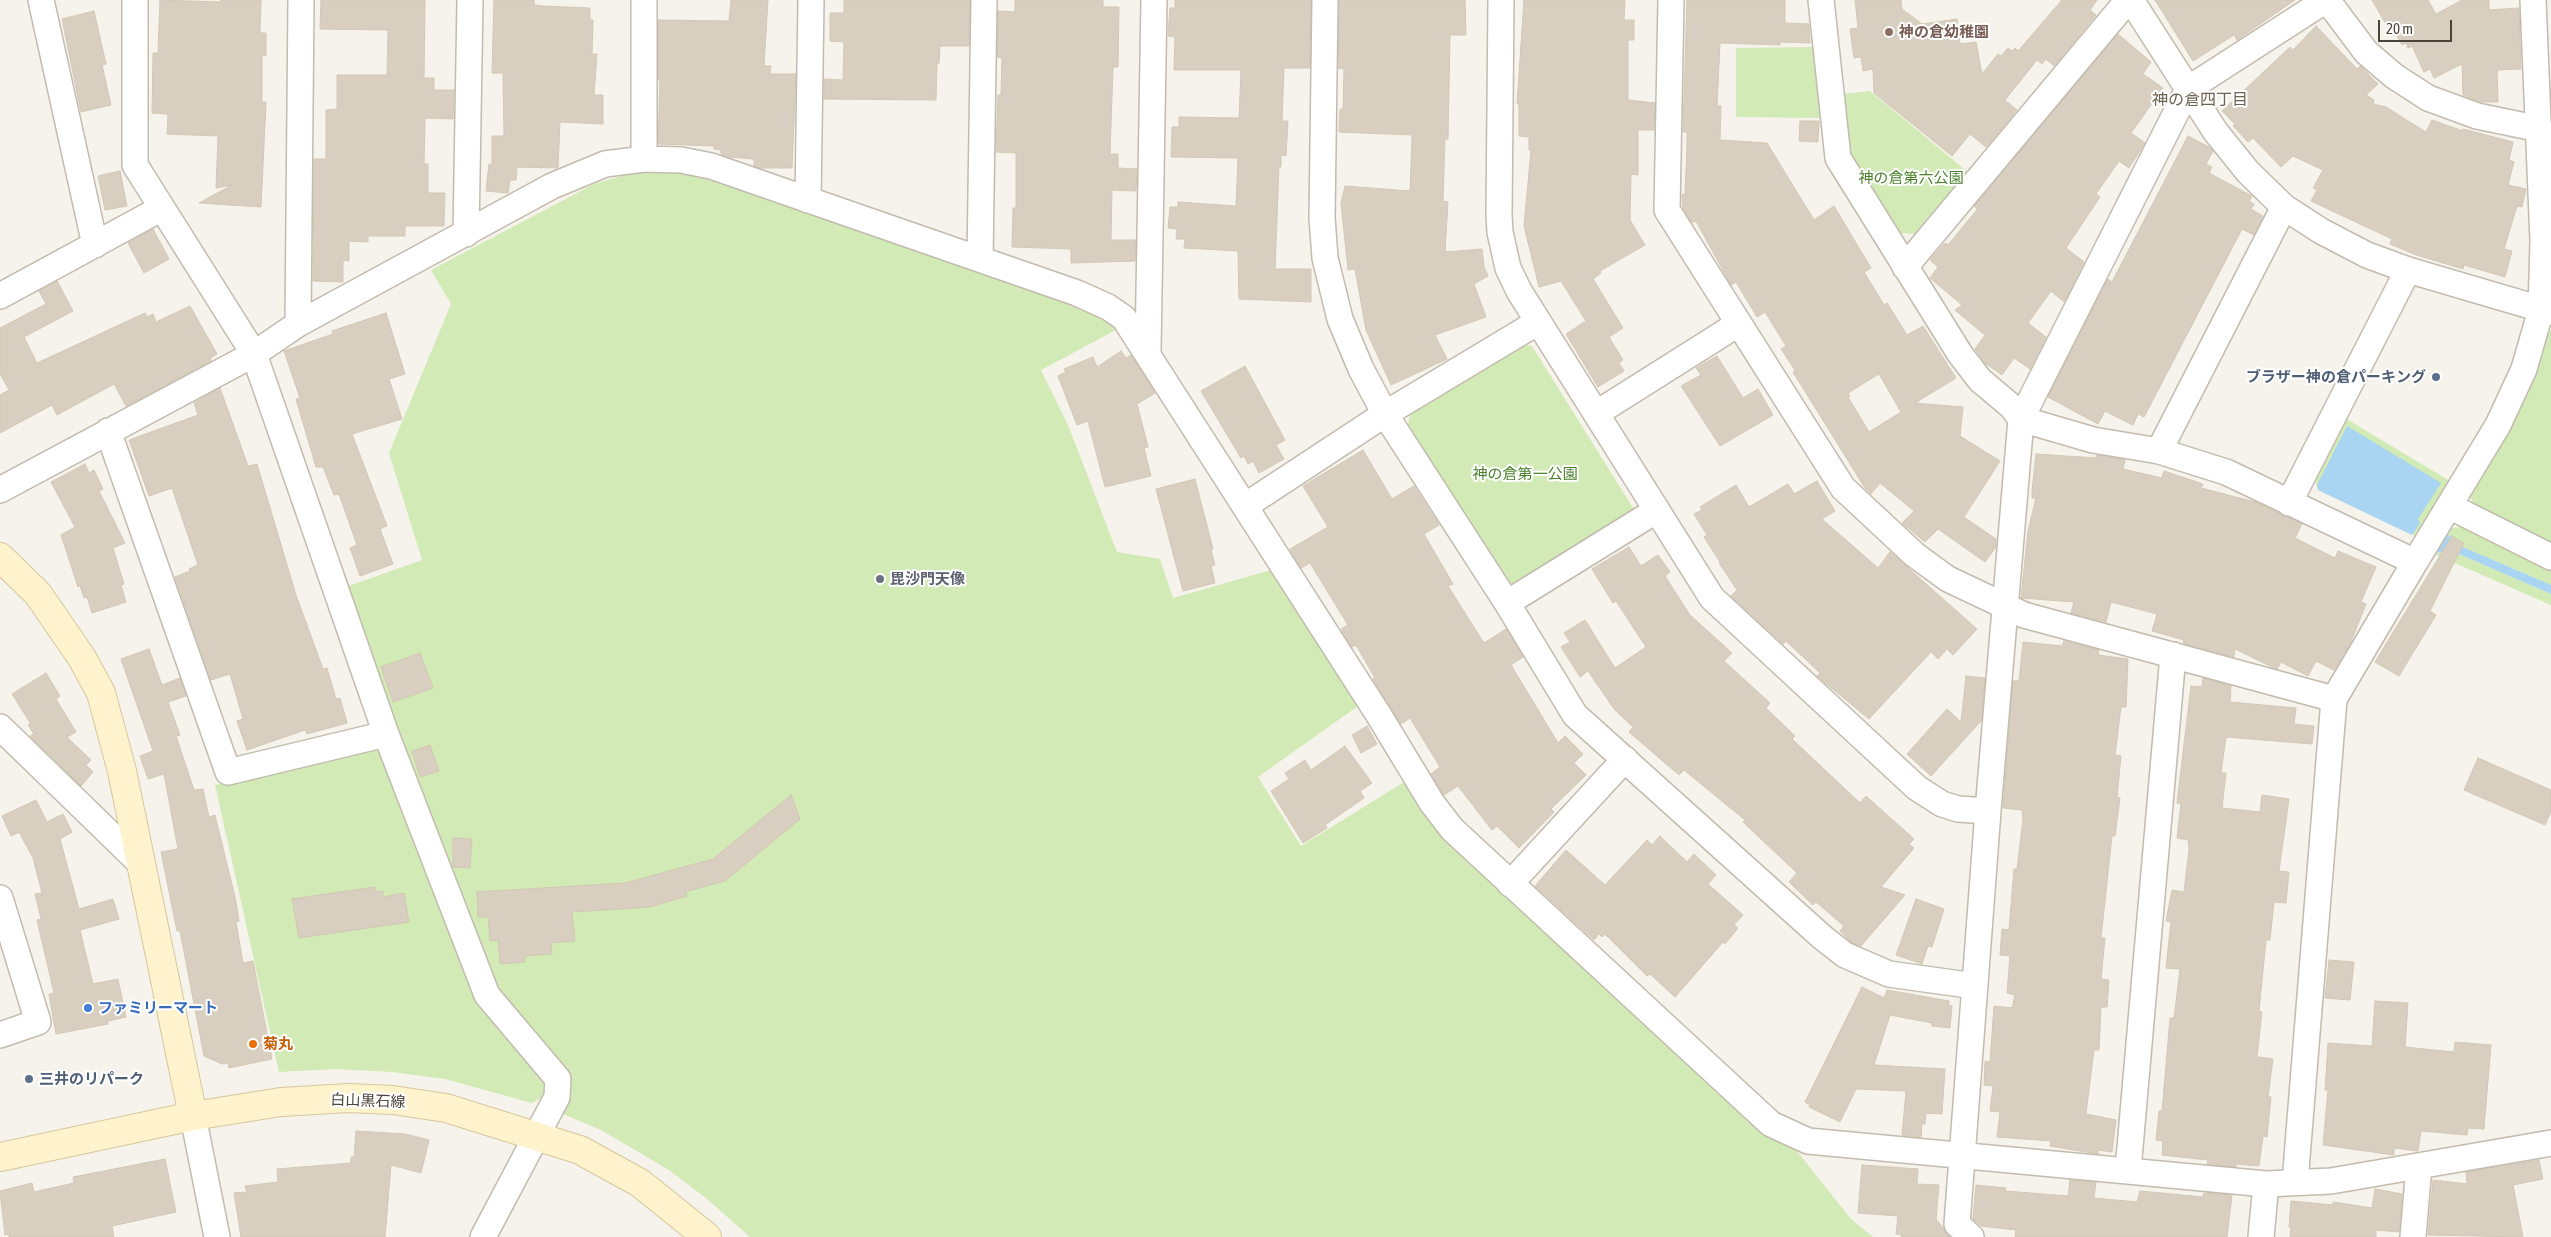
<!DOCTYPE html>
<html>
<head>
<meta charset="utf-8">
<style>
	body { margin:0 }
	#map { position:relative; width:2551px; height:1237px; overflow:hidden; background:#f6f3ec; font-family:"Asap Condensed",sans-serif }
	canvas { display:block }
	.scale { position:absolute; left:2378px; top:20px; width:74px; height:22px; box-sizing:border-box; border:2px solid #4b4439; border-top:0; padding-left:6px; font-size:15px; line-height:18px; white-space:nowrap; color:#4b4439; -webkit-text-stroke:4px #fff; paint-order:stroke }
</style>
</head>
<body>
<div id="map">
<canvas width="2551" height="1237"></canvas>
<div class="scale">20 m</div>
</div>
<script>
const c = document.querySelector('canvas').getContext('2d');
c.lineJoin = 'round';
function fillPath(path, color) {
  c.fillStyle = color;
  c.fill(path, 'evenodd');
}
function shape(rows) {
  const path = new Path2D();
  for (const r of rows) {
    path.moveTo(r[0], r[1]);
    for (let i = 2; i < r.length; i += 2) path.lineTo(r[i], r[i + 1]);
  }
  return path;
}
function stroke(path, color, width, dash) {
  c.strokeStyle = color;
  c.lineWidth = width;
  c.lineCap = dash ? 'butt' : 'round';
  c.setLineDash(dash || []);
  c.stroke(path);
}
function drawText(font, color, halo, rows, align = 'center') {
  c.font = font + ' "Asap Condensed","Noto Sans JP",sans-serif';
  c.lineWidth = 4;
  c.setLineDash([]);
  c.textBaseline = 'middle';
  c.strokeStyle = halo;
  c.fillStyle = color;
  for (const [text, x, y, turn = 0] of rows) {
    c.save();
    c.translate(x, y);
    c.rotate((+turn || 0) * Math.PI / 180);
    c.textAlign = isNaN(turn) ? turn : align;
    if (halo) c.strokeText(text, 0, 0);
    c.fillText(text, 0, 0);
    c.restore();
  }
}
fillPath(shape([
	[1815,47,1822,118,1736,117,1736,48],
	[1870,91,1969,173,1919,234,1898,233,1850,156,1843,94],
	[650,172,682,174,709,180,1082,307,1112,326,1116,330,1041,370,1068,425,1117,552,1160,559,1173,598,1271,570,1358,706,1258,777,1301,846,1404,782,1425,814,1622,1003,1770,1138,1796,1150,1851,1219,1873,1237,750,1237,707,1199,669,1170,601,1130,563,1114,570,1074,497,990,402,748,346,587,422,560,389,453,451,304,431,270,594,184,625,175],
	[2551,330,2551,543,2473,505,2470,495,2546,333],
	[1521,344,1532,346,1633,508,1630,519,1519,588,1508,585,1408,425,1410,414],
	[2345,418,2450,481,2417,537,2318,490,2314,477],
	[2462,527,2551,571,2551,585,2456,544,2447,533,2449,528],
	[2452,551,2551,594,2551,605,2434,554],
	[373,749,383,753,479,1001,548,1080,547,1094,532,1103,445,1079,392,1072,335,1069,279,1072,215,785]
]), '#d2eab5');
fillPath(shape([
	[2347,426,2441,483,2418,519,2420,523,2412,535,2318,490,2317,485],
	[2447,533,2456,544,2551,585,2551,594,2452,551,2435,553]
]), '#a9d4f2');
const building = shape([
	[160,0,221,2,221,0,261,0,260,33,266,33,266,56,262,55,262,102,266,102,261,207,199,203,232,185,216,188,218,136,167,134,168,114,152,113,153,53,158,53,160,0],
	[321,0,425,0,424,78,434,78,434,90,454,90,453,119,425,118,424,164,428,164,428,193,445,193,444,226,405,226,405,236,368,236,368,242,349,241,349,261,343,260,343,282,313,281,314,159,326,159,326,110,337,109,337,75,387,75,388,30,320,29,321,0],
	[494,0,534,0,534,5,543,6,590,8,590,20,593,20,592,54,597,54,594,95,603,95,603,124,560,122,558,168,517,167,516,180,510,180,508,193,486,191,489,164,492,165,492,136,504,136,503,73,492,73,494,0],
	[731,0,768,0,764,66,771,66,770,74,796,74,792,168,761,168,754,166,754,159,729,157,721,154,721,150,714,149,714,146,658,144,660,80,658,80,658,20,729,21,731,0],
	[844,0,970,0,969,46,940,46,939,63,937,63,936,100,824,99,824,79,843,80,844,42,830,41,830,13,844,13,844,0],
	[1015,0,1103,0,1103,7,1119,7,1118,67,1113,67,1110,154,1118,154,1118,168,1137,169,1136,191,1112,190,1111,240,1136,240,1135,261,1071,263,1071,249,1012,247,1013,208,1016,208,1016,153,996,152,998,95,1001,95,1002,58,997,57,998,11,1015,12,1015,0],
	[1175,0,1311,0,1310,68,1284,68,1282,121,1288,121,1286,156,1281,155,1281,167,1279,167,1275,269,1311,269,1311,302,1239,299,1238,251,1184,248,1185,239,1176,239,1177,229,1168,228,1170,207,1178,207,1178,202,1236,206,1238,158,1171,157,1172,127,1179,127,1179,117,1239,118,1241,70,1174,70,1175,37,1168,36,1170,8,1175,8,1175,0],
	[1339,0,1465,0,1466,35,1450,35,1448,139,1445,139,1443,201,1448,202,1445,252,1482,249,1484,267,1488,276,1474,284,1486,317,1435,335,1447,359,1391,385,1366,330,1355,269,1348,270,1341,203,1345,186,1410,191,1412,135,1339,132,1340,109,1343,109,1344,69,1338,68,1339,0],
	[1524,0,1625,0,1624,20,1634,20,1634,40,1628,40,1628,100,1655,103,1654,130,1638,130,1638,175,1631,174,1630,220,1645,245,1600,271,1601,273,1593,279,1623,328,1609,337,1623,360,1619,363,1624,371,1598,387,1566,334,1586,321,1561,281,1539,287,1524,226,1531,150,1529,150,1529,137,1519,136,1519,104,1517,104,1524,0],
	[1687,0,1785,0,1785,23,1809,24,1810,43,1780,42,1780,45,1720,43,1717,106,1721,106,1720,140,1767,143,1814,220,1834,206,1871,268,1864,272,1884,305,1887,303,1907,335,1923,326,1956,378,1915,403,1963,407,1960,436,2000,461,1964,517,1996,539,1996,547,1985,562,1938,529,1925,542,1902,523,1914,511,1880,483,1871,494,1865,488,1793,372,1795,370,1781,349,1786,346,1765,312,1757,317,1736,282,1731,285,1696,221,1692,223,1683,209,1682,195,1685,194,1687,147,1687,132,1683,132,1687,0],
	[1879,374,1901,412,1869,432,1848,397,1850,396,1848,393,1879,374],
	[1855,0,1901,0,1902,9,1922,24,1957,19,1960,44,1976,42,1982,74,1998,54,2001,56,2008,48,2012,51,2015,48,2018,51,2062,0,2097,0,2090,10,2096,15,2054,66,2046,59,2042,64,2037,60,2005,100,2017,110,1986,147,1970,134,1952,156,1874,93,1873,69,1863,71,1861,57,1854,58,1850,29,1858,28,1855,0],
	[2155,0,2295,0,2237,40,2234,35,2193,61,2155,0],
	[2372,0,2428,0,2436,14,2462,0,2489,0,2489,10,2519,8,2521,69,2497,70,2498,102,2481,102,2463,95,2462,64,2434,78,2430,69,2424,72,2412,46,2408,48,2406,43,2402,45,2390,24,2387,26,2372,0],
	[94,11,106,64,102,65,111,105,81,112,62,19,94,11],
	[2316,26,2357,69,2360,66,2378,84,2366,95,2374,100,2373,104,2386,107,2426,132,2432,120,2463,131,2463,129,2513,142,2509,160,2514,162,2508,185,2526,189,2522,207,2517,206,2504,249,2512,251,2505,277,2464,265,2463,269,2416,255,2390,244,2392,239,2311,201,2317,190,2313,188,2323,170,2293,156,2281,167,2253,138,2248,142,2233,126,2235,124,2222,111,2290,47,2293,50,2316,26],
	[2118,34,2151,62,2143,74,2163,88,2131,133,2145,143,2129,168,2119,161,2096,194,2100,197,2066,248,2084,262,2064,302,2051,291,2028,323,2046,337,2030,369,2014,358,2002,375,1985,363,1975,349,1985,335,1955,310,1962,305,1930,278,1938,267,1930,260,1945,243,1948,245,1976,211,1977,209,1974,206,2118,34],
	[1800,121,1819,121,1818,142,1799,141,1800,121],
	[2188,136,2209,147,2213,151,2206,164,2212,167,2209,173,2252,196,2249,201,2254,204,2251,209,2263,216,2254,235,2242,229,2144,417,2138,414,2133,425,2105,411,2098,424,2048,397,2108,279,2112,282,2188,136],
	[120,171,127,206,105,210,98,176,120,171],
	[153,229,169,259,144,273,128,243,153,229],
	[57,281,73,311,24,337,37,363,145,313,147,317,153,314,156,322,190,306,217,354,210,358,211,361,126,406,114,384,57,415,52,405,0,433,0,395,9,390,0,374,0,328,46,304,39,291,57,281],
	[386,313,405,374,389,379,402,419,352,434,387,526,380,529,393,564,360,576,350,548,357,545,339,494,334,495,323,467,316,467,296,399,300,398,284,351,333,334,332,331,386,313],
	[1121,351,1126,358,1131,355,1155,393,1137,404,1148,447,1144,448,1151,476,1105,487,1088,421,1077,425,1058,376,1066,372,1064,369,1093,357,1097,367,1121,351],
	[1717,356,1743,398,1758,389,1773,415,1720,446,1681,386,1701,375,1696,368,1717,356],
	[1245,366,1285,440,1276,445,1284,459,1259,473,1253,461,1248,464,1244,456,1241,458,1201,391,1245,366],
	[220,388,248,466,257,464,296,595,323,669,327,668,336,699,340,698,347,723,307,734,305,730,247,750,237,721,243,719,230,674,211,680,175,577,190,571,189,569,198,565,172,488,149,496,129,440,198,415,194,403,220,388],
	[1363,450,1392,499,1414,486,1439,525,1424,534,1453,584,1448,586,1484,643,1506,629,1523,657,1511,665,1558,743,1565,736,1583,754,1574,763,1586,775,1551,809,1554,812,1519,848,1497,826,1492,830,1458,786,1444,795,1431,774,1440,767,1410,718,1401,724,1373,679,1375,678,1356,645,1352,647,1341,629,1348,625,1310,563,1301,568,1290,549,1328,527,1303,486,1363,450],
	[2036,454,2096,458,2097,455,2125,460,2123,469,2162,478,2164,471,2203,484,2201,488,2255,502,2302,524,2295,538,2335,558,2338,551,2376,567,2361,602,2366,604,2350,644,2334,670,2316,661,2308,676,2281,662,2277,669,2272,667,2235,649,2234,657,2183,643,2184,640,2152,631,2157,614,2111,602,2106,622,2071,613,2074,602,2021,598,2028,531,2036,498,2032,498,2032,491,2036,454],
	[85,464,89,473,94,470,103,489,99,491,125,543,113,548,124,584,121,585,126,602,92,613,87,597,84,598,80,586,78,587,61,535,75,527,51,482,85,464],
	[1195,479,1213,549,1211,550,1215,565,1211,566,1215,583,1183,591,1156,489,1195,479],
	[1817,481,1835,511,1822,519,1878,568,1890,552,1977,629,1953,655,1947,649,1938,659,1931,652,1869,719,1817,676,1820,673,1786,641,1783,644,1731,596,1737,590,1719,563,1720,562,1704,537,1707,535,1694,514,1702,510,1700,507,1736,485,1749,507,1788,484,1794,494,1817,481],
	[2452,536,2464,543,2430,611,2436,615,2399,676,2375,662,2452,536],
	[1629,547,1641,566,1658,555,1670,572,1665,576,1690,615,1732,653,1724,661,1770,703,1766,708,1795,736,1792,739,1860,803,1866,796,1914,839,1909,844,1914,848,1881,887,1905,895,1861,946,1852,943,1840,931,1844,926,1816,902,1813,905,1789,882,1797,873,1743,822,1745,820,1684,770,1679,775,1629,732,1633,727,1614,709,1588,671,1580,677,1561,647,1570,642,1564,633,1585,620,1615,668,1646,647,1616,601,1613,603,1592,569,1629,547],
	[2064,641,2099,650,2098,655,2128,659,2126,707,2121,707,2115,755,2121,756,2117,797,2120,798,2115,836,2112,836,2101,938,2105,938,2101,979,2109,980,2107,1007,2101,1007,2099,1050,2094,1050,2086,1114,2116,1120,2112,1152,2098,1150,2098,1154,2050,1146,2051,1141,1997,1137,2000,1112,1990,1111,1993,1086,1984,1085,1985,1061,1990,1062,1994,1006,2012,1008,2015,995,2007,993,2010,956,2000,955,2002,929,2009,930,2014,869,2017,869,2023,819,2022,810,2003,808,2013,681,2019,681,2023,642,2062,646,2064,641],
	[149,649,162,685,180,678,186,696,168,702,180,735,176,736,194,790,203,789,209,817,215,815,235,897,239,921,236,922,243,963,253,961,272,1059,229,1068,228,1063,222,1064,204,1056,180,931,177,931,161,852,178,849,164,774,148,779,140,756,153,751,121,659,149,649],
	[420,653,433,688,393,702,381,667,420,653],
	[46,673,60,696,56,699,76,732,67,737,91,760,86,765,93,772,81,786,30,736,34,734,28,725,31,724,12,694,46,673],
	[1966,676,1985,678,1981,721,1931,776,1907,754,1947,709,1961,722,1966,676],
	[2203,678,2231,686,2230,702,2296,708,2294,724,2314,726,2312,744,2226,737,2221,773,2226,773,2222,808,2260,812,2262,795,2289,799,2279,871,2289,872,2286,903,2274,902,2270,940,2266,940,2259,1011,2262,1012,2257,1057,2273,1059,2268,1097,2271,1097,2267,1137,2263,1136,2259,1166,2236,1164,2236,1167,2207,1164,2208,1160,2162,1155,2163,1141,2156,1140,2159,1111,2162,1111,2170,1018,2174,1018,2180,969,2166,968,2171,922,2166,921,2172,890,2184,892,2189,849,2188,840,2177,838,2181,804,2177,803,2191,686,2202,687,2203,678],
	[1367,726,1377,744,1361,753,1352,735,1367,726],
	[430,745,439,771,420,777,412,751,430,745],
	[1345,746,1372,783,1360,791,1364,798,1325,825,1327,828,1303,843,1271,791,1289,779,1285,773,1305,760,1311,770,1345,746],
	[2478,758,2551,790,2551,811,2545,825,2464,790,2478,758],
	[791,795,800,819,725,881,685,892,687,896,650,907,572,912,575,941,551,943,552,954,525,956,525,962,500,964,498,940,490,941,488,917,478,917,477,892,625,883,713,859,791,795],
	[36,800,47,822,63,814,72,832,60,839,79,909,113,899,119,919,80,930,93,984,118,979,126,1017,108,1021,108,1024,56,1034,49,994,54,993,37,920,41,919,35,894,42,893,33,858,19,832,11,836,2,816,36,800],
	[1660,836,1687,862,1694,854,1716,875,1708,884,1743,915,1734,925,1738,928,1725,944,1723,942,1675,997,1650,974,1647,976,1605,934,1602,937,1599,934,1594,940,1535,886,1566,850,1605,885,1647,840,1652,845,1660,836],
	[453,838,472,839,470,868,453,867,453,838],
	[375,887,375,892,383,891,383,897,404,893,409,922,299,938,292,899,375,887],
	[1916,899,1944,909,1932,947,1928,946,1922,964,1896,955,1916,899],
	[2329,960,2354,962,2350,1000,2325,998,2329,960],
	[1862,987,1884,998,1887,990,1949,1001,1949,1006,1952,1006,1950,1028,1932,1026,1932,1023,1890,1015,1874,1065,1945,1069,1942,1114,1926,1113,1925,1124,1922,1124,1921,1137,1902,1135,1906,1091,1856,1089,1840,1122,1809,1107,1810,1105,1805,1102,1862,987],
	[2375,1001,2408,1003,2405,1047,2454,1052,2455,1042,2491,1045,2484,1129,2468,1128,2467,1135,2421,1131,2418,1151,2394,1148,2394,1155,2323,1145,2328,1090,2325,1090,2328,1043,2372,1046,2375,1001],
	[356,1131,405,1134,429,1140,421,1173,391,1165,385,1237,241,1237,234,1193,247,1192,245,1186,278,1182,277,1169,351,1163,351,1157,354,1157,356,1131],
	[165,1159,176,1212,112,1226,114,1237,9,1237,9,1234,5,1235,0,1191,32,1183,34,1192,74,1183,73,1177,165,1159],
	[2539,1160,2543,1179,2513,1185,2523,1237,2428,1235,2433,1180,2467,1184,2466,1172,2539,1160],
	[1862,1165,1918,1169,1917,1184,1939,1185,1936,1219,1950,1237,1901,1237,1902,1235,1896,1234,1898,1216,1858,1213,1862,1165],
	[2070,1180,2096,1182,2094,1198,2137,1202,2140,1191,2203,1197,2204,1193,2232,1195,2227,1237,2015,1237,2016,1230,1981,1226,1973,1219,1976,1185,2006,1188,2005,1191,2068,1196,2070,1180],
	[2375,1189,2402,1194,2399,1232,2376,1230,2376,1237,2290,1237,2291,1227,2289,1227,2291,1201,2333,1205,2333,1202,2372,1208,2375,1189]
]);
fillPath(building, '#d8cfc1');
stroke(building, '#d3c7b4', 1);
const street = shape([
	[41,0,95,245],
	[135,0,135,165,254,354,386,734,487,995,558,1079,557,1097,483,1237],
	[1325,0,1322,218,1325,258,1340,319,1361,369,1385,414,1507,603,1575,715,1822,937,1845,955,1889,974,1975,986],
	[1501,0,1499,215,1500,232,1508,268,1519,291,1712,598,1917,788,1942,804,1958,809,1988,811,1957,1224,1971,1237],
	[1671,0,1667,210,1843,488,1915,555,1948,579,2024,615,2334,699,2295,1182],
	[1821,0,1838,158,1960,354,1980,380,2012,407,2021,419,2093,440,2159,451,2226,472,2415,562,2334,699],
	[2131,0,2215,131,2248,172,2284,207,2321,231,2367,255,2408,270,2551,312],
	[2327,0,2366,52,2394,76,2428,98,2477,116,2540,129],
	[644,159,644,0],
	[808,200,811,0],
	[466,234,470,0],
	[980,259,984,0],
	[1905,267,2128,0],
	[0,296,162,208],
	[298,324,301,0],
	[1148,352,1154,0],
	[1597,413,1738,324],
	[108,431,228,772,386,734],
	[2159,451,2284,207],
	[0,490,254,354,298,324,552,186,605,164,644,159,681,160,711,166,1077,293,1108,307,1124,318,1380,717,1432,803,1452,829,1771,1124,1808,1141,2266,1184,2331,1181,2551,1143],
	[2289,503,2408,270],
	[1245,506,1385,414,1538,322],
	[2449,506,2551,557],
	[2415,562,2498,425,2524,369,2541,310,2543,241,2533,0],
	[1507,603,1657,510],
	[0,727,140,863],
	[1988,811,2021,419,2188,89,2326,0],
	[1510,884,1625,759],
	[0,898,38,1022,0,1035],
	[193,1116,217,1237],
	[2128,1170,2173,655],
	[2261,1237,2266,1184],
	[2413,1237,2419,1166]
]);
const secondary = shape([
	[0,557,38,594,82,658,101,693,122,771,193,1116],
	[0,1157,193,1116,281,1102,348,1098,393,1100,446,1108,580,1150,640,1183,707,1237]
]);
stroke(street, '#c2bbae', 28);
stroke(secondary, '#d6c79b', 30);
stroke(street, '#fff', 25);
stroke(secondary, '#fff3cd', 28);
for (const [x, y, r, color] of [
	[1889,32,5,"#8d6e63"],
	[2436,377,5,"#5c6f8a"],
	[880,579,5,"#6b7280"],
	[88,1008,5,"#3f7fe0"],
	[253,1044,5,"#e8710a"],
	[29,1079,5,"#5c6f8a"]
]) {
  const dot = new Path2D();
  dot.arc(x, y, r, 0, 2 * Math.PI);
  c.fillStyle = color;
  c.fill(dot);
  stroke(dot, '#fff', 2);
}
drawText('bold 15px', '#785e54', '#fff', [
	["神の倉幼稚園",1899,32]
], 'left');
drawText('15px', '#4a7f2a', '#fff', [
	["神の倉第六公園",1911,178],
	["神の倉第一公園",1525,474]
]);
drawText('bold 15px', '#4e5e75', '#fff', [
	["ブラザー神の倉パーキング",2426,377],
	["三井のリパーク",39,1079,"left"]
], 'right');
drawText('bold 15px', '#5b616d', '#fff', [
	["毘沙門天像",890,579]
], 'left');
drawText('bold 15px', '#366cbe', '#fff', [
	["ファミリーマート",98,1008]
], 'left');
drawText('bold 15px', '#c56008', '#fff', [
	["菊丸",263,1044]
], 'left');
drawText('15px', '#4b4439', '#fff', [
	["白山黒石線",368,1101,2]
]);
drawText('16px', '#6e6250', '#fff', [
	["神の倉四丁目",2200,100]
]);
</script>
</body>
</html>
